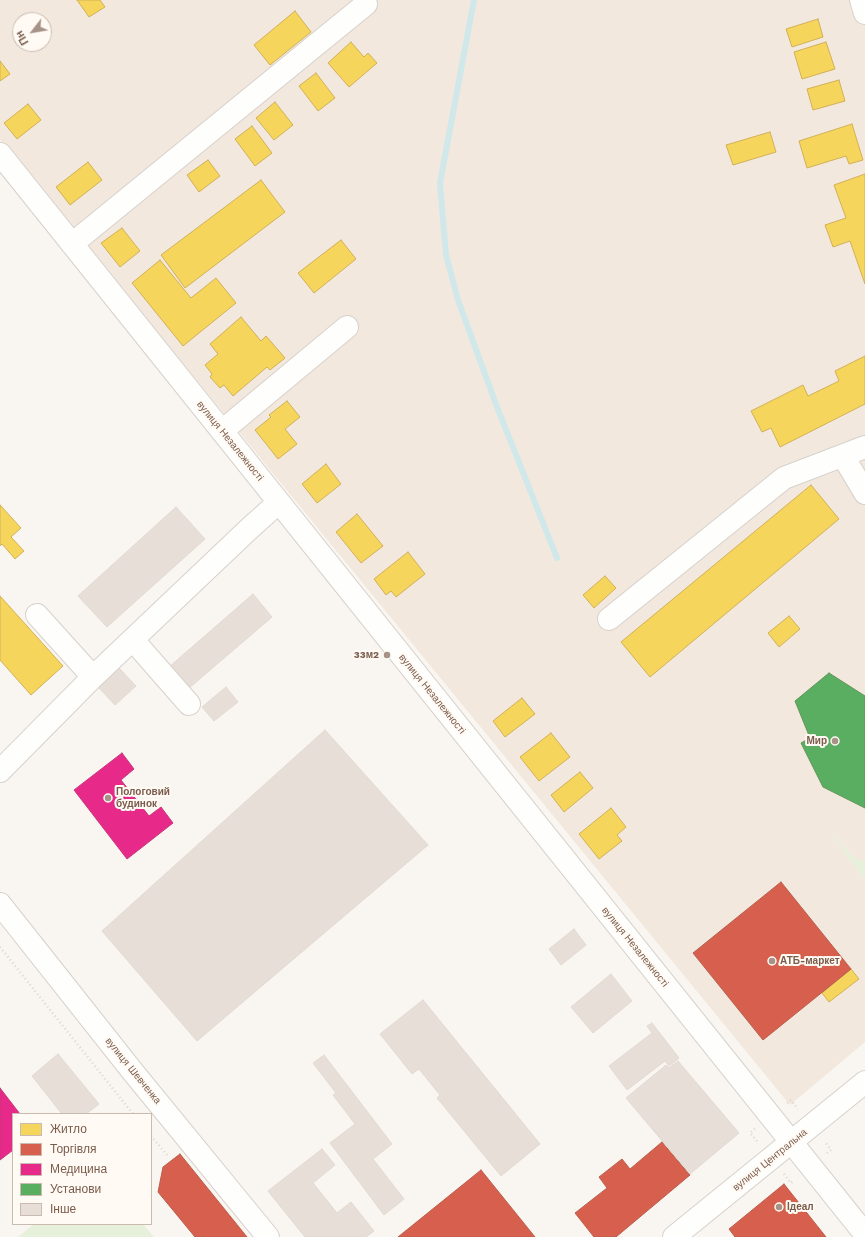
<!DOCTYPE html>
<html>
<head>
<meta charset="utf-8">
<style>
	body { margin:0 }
	#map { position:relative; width:865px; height:1237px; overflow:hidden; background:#f9f5f0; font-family:"Work Sans",sans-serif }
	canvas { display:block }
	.legend { position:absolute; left:12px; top:1113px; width:140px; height:112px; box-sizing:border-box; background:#fffaf3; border:1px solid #cabbb1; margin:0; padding:5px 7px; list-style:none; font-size:12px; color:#7a5c4d }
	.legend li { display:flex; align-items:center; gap:8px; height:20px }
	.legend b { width:20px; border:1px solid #cabbb1 }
	.north { position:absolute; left:12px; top:12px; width:40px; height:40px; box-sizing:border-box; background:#fffaf3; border:1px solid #cabbb1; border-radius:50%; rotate:239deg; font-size:11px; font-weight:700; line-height:16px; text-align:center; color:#7a5c4d }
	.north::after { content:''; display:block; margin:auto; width:14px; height:18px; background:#a69286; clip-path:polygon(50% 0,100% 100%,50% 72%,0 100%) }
</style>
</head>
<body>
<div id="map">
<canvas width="865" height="1237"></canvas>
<ul class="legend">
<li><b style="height:11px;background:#f6d55c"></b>Житло</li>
<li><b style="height:11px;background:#d6604d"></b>Торгівля</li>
<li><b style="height:11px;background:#e7298a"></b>Медицина</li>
<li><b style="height:11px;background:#5aae61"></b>Установи</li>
<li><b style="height:11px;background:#e6ded7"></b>Інше</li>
</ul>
<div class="north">Пн</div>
</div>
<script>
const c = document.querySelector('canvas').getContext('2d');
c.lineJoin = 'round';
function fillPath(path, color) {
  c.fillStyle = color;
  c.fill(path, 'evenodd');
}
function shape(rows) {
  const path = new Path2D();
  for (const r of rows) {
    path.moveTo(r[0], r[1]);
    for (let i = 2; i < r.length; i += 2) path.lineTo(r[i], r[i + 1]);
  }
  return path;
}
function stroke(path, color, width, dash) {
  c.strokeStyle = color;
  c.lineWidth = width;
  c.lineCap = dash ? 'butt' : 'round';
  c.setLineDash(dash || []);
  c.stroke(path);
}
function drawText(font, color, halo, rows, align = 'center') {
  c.font = font + ' "Work Sans",sans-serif';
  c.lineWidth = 4;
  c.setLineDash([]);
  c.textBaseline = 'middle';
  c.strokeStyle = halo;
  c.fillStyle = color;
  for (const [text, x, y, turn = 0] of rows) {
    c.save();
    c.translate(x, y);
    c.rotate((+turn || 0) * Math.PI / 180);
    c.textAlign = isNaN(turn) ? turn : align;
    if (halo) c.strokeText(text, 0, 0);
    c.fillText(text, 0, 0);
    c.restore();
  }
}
fillPath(shape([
	[0,0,865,0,865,1042,790,1105,0,140],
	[20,20,44,20,44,44,20,44]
]), '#f2e8de');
fillPath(shape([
	[829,832,854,857,865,862,865,880],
	[34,1224,143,1224,154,1237,18,1237]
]), '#e7f0db');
const homes = shape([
	[77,0,100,0,105,7,89,17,77,0],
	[295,11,311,32,270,65,254,45,295,11],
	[818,19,823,37,792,47,786,29,818,19],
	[351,42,364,57,368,53,377,63,349,87,328,63,351,42],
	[826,42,835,69,802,79,794,52,826,42],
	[0,61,10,74,0,81,0,61],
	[316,73,335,98,318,111,299,86,316,73],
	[839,80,845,101,813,110,807,89,839,80],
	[275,102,293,125,274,140,256,118,275,102],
	[28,104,41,120,17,139,4,123,28,104],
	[852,124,863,160,849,164,846,156,807,168,799,141,852,124],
	[252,126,272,153,255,166,235,139,252,126],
	[770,132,776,152,733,165,726,145,770,132],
	[208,160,220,176,199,192,187,175,208,160],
	[88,162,102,180,70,205,56,187,88,162],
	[865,174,865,284,850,241,833,247,825,225,846,218,834,185,865,174],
	[261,180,285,212,185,288,161,255,261,180],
	[122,228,140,251,120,267,101,243,122,228],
	[341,240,356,259,314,293,298,273,341,240],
	[160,260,191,298,216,278,236,303,183,346,132,283,160,260],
	[241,317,261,341,266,336,285,358,270,370,267,367,233,396,224,385,220,388,210,377,212,374,205,365,218,354,210,344,241,317],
	[865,356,865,404,780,447,771,428,762,432,751,411,803,385,808,396,839,381,835,371,865,356],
	[287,401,300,417,285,429,297,444,278,459,255,430,271,417,269,415,287,401],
	[326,464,341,484,317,503,302,484,326,464],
	[811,485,839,519,650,677,621,642,811,485],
	[0,505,21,528,11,537,24,551,15,559,2,544,0,546,0,505],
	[357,514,383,546,361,563,336,532,357,514],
	[408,552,425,574,396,597,391,591,386,595,374,579,408,552],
	[605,576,616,588,594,608,583,595,605,576],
	[0,596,63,666,31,695,0,660,0,596],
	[789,616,800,629,779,647,768,633,789,616],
	[522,698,535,714,505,737,493,721,522,698],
	[551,733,570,757,539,781,520,757,551,733],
	[580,772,593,788,564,812,551,795,580,772],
	[611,808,626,827,617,835,622,841,599,859,579,834,611,808],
	[851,969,859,979,829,1002,822,993,851,969]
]);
fillPath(homes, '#f6d55c');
stroke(homes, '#d1b158', 1);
const shops = shape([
	[781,882,851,969,763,1040,693,953,781,882],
	[662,1142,690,1175,616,1237,594,1237,575,1213,607,1188,599,1177,622,1159,630,1169,662,1142],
	[180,1154,247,1237,195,1237,158,1192,163,1167,180,1154],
	[481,1170,535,1237,398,1237,481,1170],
	[784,1184,826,1237,735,1237,729,1229,784,1184]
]);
fillPath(shops, '#d6604d');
stroke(shops, '#ba5f4d', 1);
const health = shape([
	[122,753,134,769,121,780,149,816,161,807,173,823,127,859,74,790,122,753],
	[0,1088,20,1114,13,1114,13,1150,0,1160,0,1088]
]);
fillPath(health, '#e7298a');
stroke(health, '#c63878', 1);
const public = shape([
	[829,673,865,696,865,808,823,787,801,743,810,738,795,701,829,673]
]);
fillPath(public, '#5aae61');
stroke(public, '#64955b', 1);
stroke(shape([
	[474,0,440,183,446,255,458,300,497,407,557,558]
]), '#d0e8ea', 6);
const building = shape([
	[176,507,205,539,107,627,78,596,176,507],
	[253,594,272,617,188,689,169,667,253,594],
	[119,668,136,686,115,705,99,688,119,668],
	[226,687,238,702,214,721,202,707,226,687],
	[325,730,428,845,197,1041,102,931,325,730],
	[574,929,586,945,561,965,549,949,574,929],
	[611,974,632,1001,593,1033,571,1007,611,974],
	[423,1000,540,1144,501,1176,437,1098,440,1095,419,1069,412,1074,380,1034,423,1000],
	[652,1023,679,1058,669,1066,665,1061,627,1090,609,1066,652,1033,647,1026,652,1023],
	[58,1054,99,1104,86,1114,62,1114,32,1076,58,1054],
	[324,1055,392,1144,373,1159,404,1199,384,1215,330,1143,355,1124,333,1095,336,1093,313,1063,324,1055],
	[678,1061,739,1133,690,1174,626,1098,666,1065,669,1068,678,1061],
	[322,1149,335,1165,313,1183,337,1213,351,1202,374,1231,366,1237,305,1237,268,1191,322,1149]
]);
fillPath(building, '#e6ded7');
stroke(building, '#e2d8d2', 1);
const minor = shape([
	[861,0,865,13],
	[0,154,865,1234],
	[72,244,366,4],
	[222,431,347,327],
	[843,456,865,493],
	[37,615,93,677],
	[609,619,784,478,865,447],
	[133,640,189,704],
	[0,771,93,677,250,528,279,502],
	[0,904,133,1072,268,1237],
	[674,1237,865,1082]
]);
stroke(minor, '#d7d1cb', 24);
stroke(shape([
	[0,947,133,1114],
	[787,1103,791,1100,798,1109],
	[755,1129,750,1133,757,1141],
	[151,1136,168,1156],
	[827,1153,831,1150,826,1143,828,1142],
	[784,1174,791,1183,794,1180]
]), '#dcd5d0', 2.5, [1, 3]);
stroke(minor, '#fefefd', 22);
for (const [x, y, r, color] of [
	[387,655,4,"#a69286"],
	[835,741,4,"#a69286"],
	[108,798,4,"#a69286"],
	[772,961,4,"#a69286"],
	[779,1207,4,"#a69286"]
]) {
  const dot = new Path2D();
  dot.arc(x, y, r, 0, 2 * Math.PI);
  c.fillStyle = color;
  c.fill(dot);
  stroke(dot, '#fffaf3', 1.5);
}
drawText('10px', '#7a5c4d', '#fffaf3', [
	["вулиця Незалежності",230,441,51],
	["вулиця Незалежності",432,694,51],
	["вулиця Незалежності",635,947,51],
	["вулиця Шевченка",133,1071,51],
	["вулиця Центральна",770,1160,-39]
]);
drawText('bold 10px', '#7a5c4d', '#fffaf3', [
	["33м2",379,655,"right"],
	["Мир",827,741,"right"],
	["Пологовий",116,792],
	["будинок",116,804],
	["АТБ-маркет",780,961],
	["Ідеал",787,1207]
], 'left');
</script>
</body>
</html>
